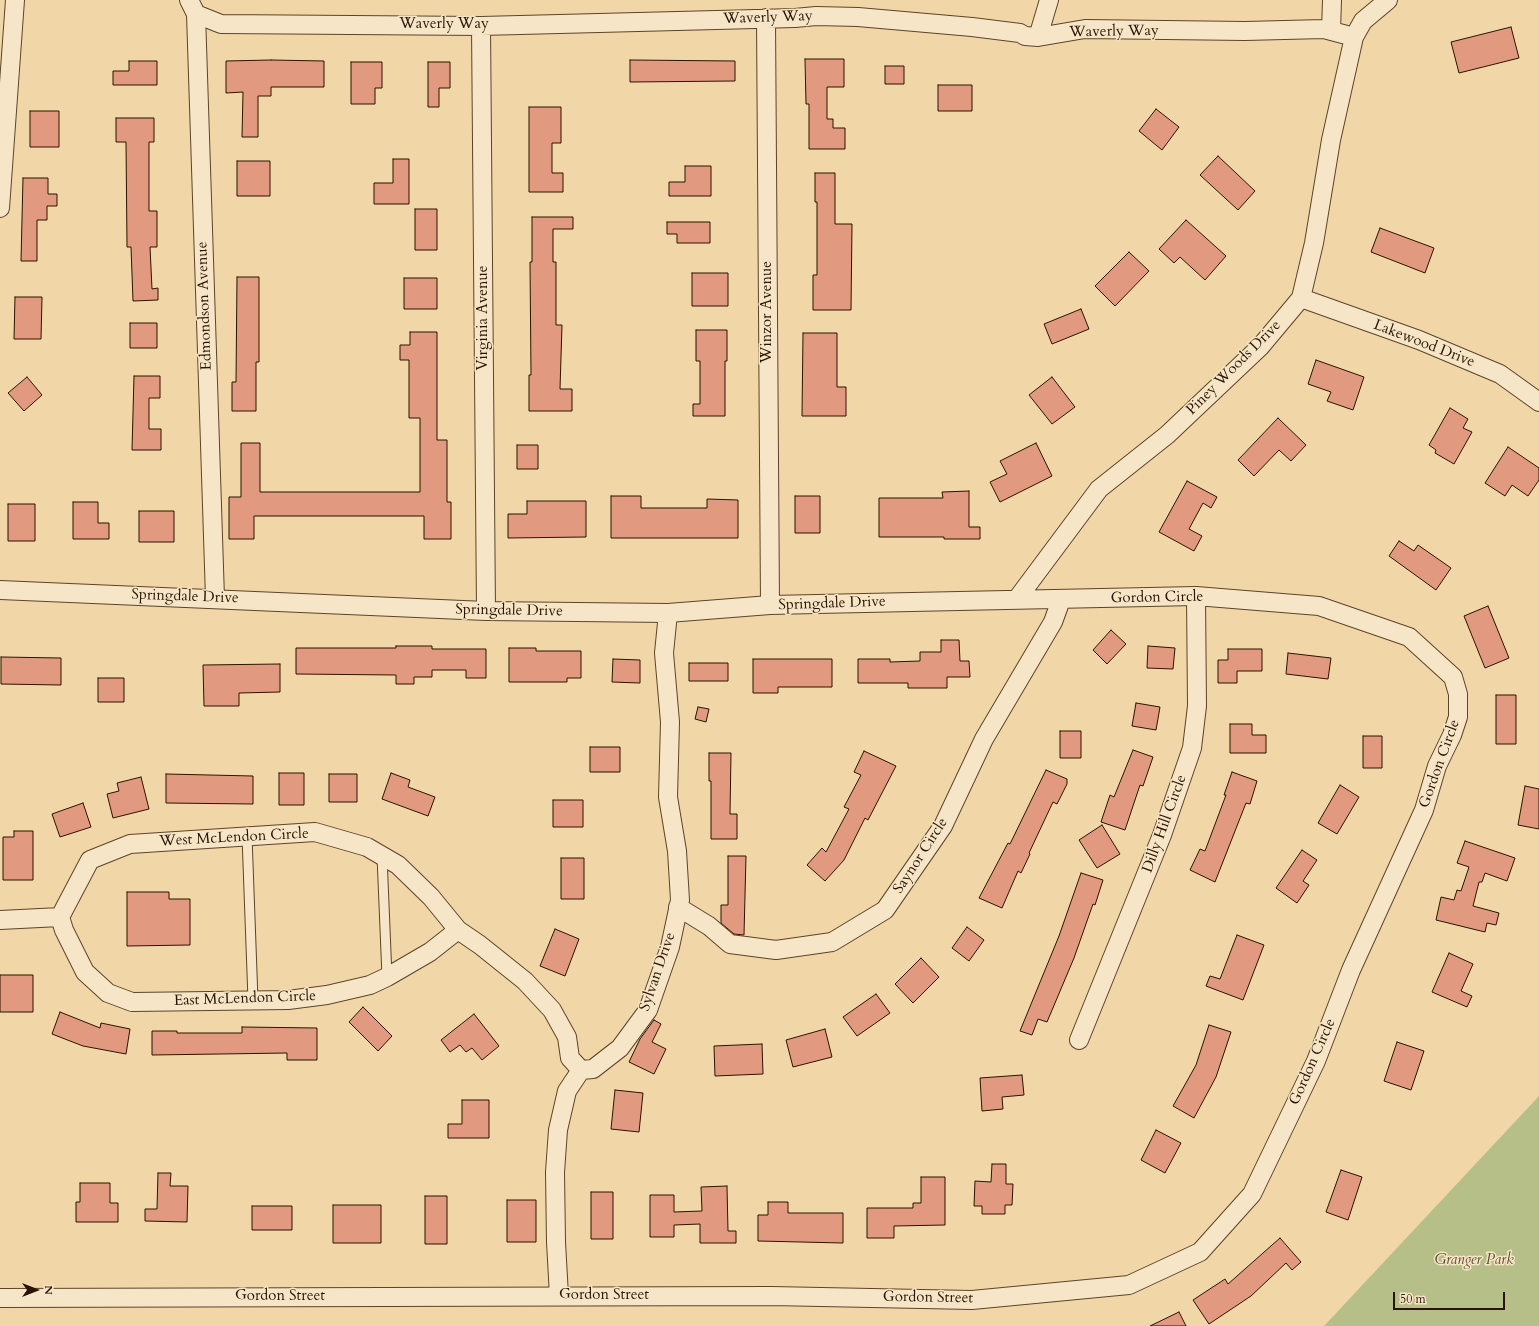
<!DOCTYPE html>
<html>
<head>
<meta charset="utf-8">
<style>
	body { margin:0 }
	#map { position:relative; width:1539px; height:1326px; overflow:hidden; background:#f1d7a7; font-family:Cardo,serif }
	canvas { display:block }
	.north { position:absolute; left:16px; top:1270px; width:40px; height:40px; -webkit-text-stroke:3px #f6e5c6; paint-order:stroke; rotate:90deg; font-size:11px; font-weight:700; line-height:16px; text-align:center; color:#2a1300 }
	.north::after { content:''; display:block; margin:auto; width:14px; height:18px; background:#2a1300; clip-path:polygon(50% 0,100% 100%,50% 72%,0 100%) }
	.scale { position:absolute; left:1393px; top:1292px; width:112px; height:18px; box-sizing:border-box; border:2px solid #2a1300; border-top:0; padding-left:5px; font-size:12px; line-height:14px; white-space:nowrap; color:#2a1300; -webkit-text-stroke:3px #f6e5c6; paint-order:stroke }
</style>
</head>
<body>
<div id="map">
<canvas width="1539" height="1326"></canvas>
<div class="north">N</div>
<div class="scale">50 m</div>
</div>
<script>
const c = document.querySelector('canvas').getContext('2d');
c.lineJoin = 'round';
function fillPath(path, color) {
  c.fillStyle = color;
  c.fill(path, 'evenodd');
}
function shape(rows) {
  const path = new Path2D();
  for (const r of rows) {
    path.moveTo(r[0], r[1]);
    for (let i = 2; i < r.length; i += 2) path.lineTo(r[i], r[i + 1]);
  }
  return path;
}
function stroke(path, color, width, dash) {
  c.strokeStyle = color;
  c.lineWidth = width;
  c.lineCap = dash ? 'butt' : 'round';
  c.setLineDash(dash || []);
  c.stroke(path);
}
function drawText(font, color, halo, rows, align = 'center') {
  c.font = font + ' Cardo,serif';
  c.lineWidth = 3;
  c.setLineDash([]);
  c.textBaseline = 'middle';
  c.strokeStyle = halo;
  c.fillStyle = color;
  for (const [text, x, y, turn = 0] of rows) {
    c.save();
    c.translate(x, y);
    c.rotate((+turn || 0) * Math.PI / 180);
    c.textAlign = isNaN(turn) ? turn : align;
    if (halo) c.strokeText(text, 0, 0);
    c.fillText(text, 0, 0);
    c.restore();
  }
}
fillPath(shape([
	[1539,1096,1539,1326,1324,1326]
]), '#b7bf89');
const building = shape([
	[1511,27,1519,58,1459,73,1451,42,1511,27],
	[805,59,844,59,844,87,827,87,827,119,833,119,833,128,845,128,845,149,809,149,809,104,806,104,805,59],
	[271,60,324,61,324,87,271,87,271,96,258,96,258,137,242,137,243,92,226,93,226,61,271,60],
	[630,60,735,61,735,81,630,82,630,60],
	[129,61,157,61,157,85,113,85,113,71,129,71,129,61],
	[351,62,382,62,382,88,375,88,375,104,351,104,351,62],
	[428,62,450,62,450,88,439,88,439,107,428,107,428,62],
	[885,66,904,66,904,84,885,84,885,66],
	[938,85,972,85,972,111,938,111,938,85],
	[529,107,561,107,561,143,552,143,552,173,563,173,563,192,529,192,529,107],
	[1156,109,1179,127,1162,150,1139,131,1156,109],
	[30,111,59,111,59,147,30,147,30,111],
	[116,118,154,118,154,142,149,142,149,211,157,211,157,247,150,247,152,289,158,288,158,300,133,301,131,247,127,247,126,142,116,142,116,118],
	[1218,156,1255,191,1238,210,1200,175,1218,156],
	[393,159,409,159,409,204,374,204,374,183,393,183,393,159],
	[237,161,270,161,270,196,237,196,237,161],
	[685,166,711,166,711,196,669,196,669,182,685,182,685,166],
	[815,173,835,173,835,224,852,224,851,310,813,310,813,275,817,275,817,202,815,202,815,173],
	[23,178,48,178,48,194,57,194,57,206,47,206,47,220,37,220,37,261,21,261,23,178],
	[415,209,437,209,437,250,415,250,415,209],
	[532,217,573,217,573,229,553,229,553,262,556,262,556,325,562,325,560,389,572,389,572,411,529,411,529,375,531,375,530,262,532,262,532,217],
	[1186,220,1226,256,1205,280,1180,257,1174,263,1159,249,1186,220],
	[667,222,710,222,710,243,677,243,677,234,667,234,667,222],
	[1380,228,1434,248,1425,273,1371,252,1380,228],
	[1129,252,1149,271,1115,306,1095,286,1129,252],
	[692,273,728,273,728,306,692,306,692,273],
	[237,277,259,277,259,362,256,362,256,411,232,411,232,382,236,382,237,277],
	[404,278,437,278,437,309,404,309,404,278],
	[15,297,42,297,41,339,14,339,15,297],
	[1081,309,1089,329,1052,344,1044,324,1081,309],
	[130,323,157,323,157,348,130,348,130,323],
	[696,330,727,330,727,361,725,361,725,416,693,416,693,404,700,404,700,361,696,361,696,330],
	[410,332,437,332,437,440,447,440,447,502,451,502,451,539,424,539,424,516,254,516,254,539,229,539,229,497,241,497,241,443,260,443,260,492,420,492,420,418,409,418,409,360,400,360,400,345,410,345,410,332],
	[803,333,837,333,837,387,846,387,846,416,802,416,803,333],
	[1316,360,1364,377,1353,410,1327,401,1331,392,1308,384,1316,360],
	[134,376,160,376,160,398,149,398,149,429,161,429,161,450,132,450,134,376],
	[27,377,42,395,24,411,8,393,27,377],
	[1052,377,1075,407,1052,424,1029,395,1052,377],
	[1450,408,1468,419,1463,428,1472,432,1454,464,1435,453,1436,450,1429,445,1450,408],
	[1278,418,1306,445,1291,461,1279,450,1254,476,1238,460,1278,418],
	[1036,443,1052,476,1000,502,990,482,1007,474,1000,461,1036,443],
	[517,445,538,445,538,469,517,469,517,445],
	[1508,447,1539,468,1539,480,1528,496,1512,485,1505,496,1485,483,1508,447],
	[1187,481,1217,497,1211,508,1203,503,1189,529,1202,536,1194,551,1159,532,1187,481],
	[969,491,969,527,980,527,980,539,944,539,944,537,879,537,879,498,943,498,942,492,969,491],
	[611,496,641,496,641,508,707,508,707,499,738,500,738,538,611,538,611,496],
	[795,496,820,496,820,533,795,533,795,496],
	[527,501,586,501,586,537,508,538,508,514,527,514,527,501],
	[73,502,98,502,98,523,109,523,109,539,73,539,73,502],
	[8,504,35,504,35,541,8,541,8,504],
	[139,511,174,511,174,542,139,542,139,511],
	[1399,541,1414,551,1418,545,1451,568,1436,590,1389,556,1399,541],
	[1488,606,1509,658,1485,668,1464,616,1488,606],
	[1111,630,1126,644,1107,664,1093,650,1111,630],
	[941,640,959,640,960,661,969,661,970,677,947,677,947,688,908,688,908,683,858,683,858,659,890,659,890,662,920,661,920,652,941,652,941,640],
	[396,646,432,646,432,649,486,649,486,678,466,678,466,670,432,670,432,677,414,677,414,684,396,684,396,675,296,674,296,648,396,648,396,646],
	[1148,646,1175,648,1173,669,1147,668,1148,646],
	[509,648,536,648,536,651,581,651,581,678,567,678,567,682,509,682,509,648],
	[1228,649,1262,649,1262,671,1237,671,1237,683,1218,683,1218,660,1228,660,1228,649],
	[1288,653,1331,658,1328,679,1286,674,1288,653],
	[1,657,61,658,61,685,1,684,1,657],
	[613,659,640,660,640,683,612,682,613,659],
	[753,659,832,659,832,687,778,687,778,693,753,693,753,659],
	[689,663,728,663,728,681,689,681,689,663],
	[280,664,280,692,239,693,239,706,204,706,203,665,280,664],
	[98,678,124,678,124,702,98,702,98,678],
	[1496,695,1516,695,1516,744,1496,744,1496,695],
	[1136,703,1160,707,1156,730,1132,726,1136,703],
	[698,707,709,709,706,722,695,719,698,707],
	[1230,724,1252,724,1252,735,1266,735,1266,753,1230,753,1230,724],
	[1060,731,1081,731,1081,758,1060,758,1060,731],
	[1363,736,1382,736,1382,768,1363,768,1363,736],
	[590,747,620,747,620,772,590,772,590,747],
	[1133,750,1153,757,1143,786,1140,785,1125,830,1101,822,1110,795,1114,797,1133,750],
	[864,751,896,766,868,820,865,818,844,860,825,881,807,865,822,848,826,852,849,809,844,807,861,775,854,772,864,751],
	[709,753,731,753,730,814,737,814,737,839,711,839,711,781,709,781,709,753],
	[1046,770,1067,779,1067,784,1057,804,1053,802,1029,853,1030,854,1021,873,1018,871,1002,908,979,898,1008,843,1010,844,1046,770],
	[1232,772,1257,781,1250,804,1246,803,1215,882,1190,870,1200,849,1205,851,1226,795,1224,795,1232,772],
	[279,773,304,773,304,805,279,805,279,773],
	[391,773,410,780,408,787,435,797,428,816,382,799,391,773],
	[166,774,253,776,253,804,166,803,166,774],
	[329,774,357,774,357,802,329,802,329,774],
	[141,777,149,809,113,818,107,794,119,791,117,783,141,777],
	[1340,785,1359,797,1337,834,1318,823,1340,785],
	[1525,786,1539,789,1539,829,1518,825,1525,786],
	[553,800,583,800,583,827,553,827,553,800],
	[83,803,91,827,60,837,52,814,83,803],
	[1102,825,1120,854,1097,868,1079,840,1102,825],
	[14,831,33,831,33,880,3,880,3,837,14,837,14,831],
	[1465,841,1515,858,1507,881,1485,873,1482,882,1479,882,1473,906,1499,913,1496,925,1487,923,1485,932,1436,920,1441,897,1454,900,1457,890,1461,891,1469,867,1457,863,1465,841],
	[1302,850,1317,860,1303,881,1309,885,1297,903,1276,888,1302,850],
	[728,856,746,856,744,935,734,934,721,923,721,905,728,905,728,856],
	[561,858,584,858,584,899,561,899,561,858],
	[1081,873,1103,880,1095,905,1093,904,1074,958,1047,1022,1038,1019,1032,1035,1020,1031,1059,936,1081,873],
	[127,892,169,892,169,899,190,899,190,945,127,946,127,892],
	[967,927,984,940,969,961,952,948,967,927],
	[555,929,579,939,565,976,540,966,555,929],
	[1237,935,1264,945,1243,1000,1206,986,1210,976,1220,979,1237,935],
	[1449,953,1473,964,1461,991,1472,996,1467,1007,1432,992,1449,953],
	[921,958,939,977,913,1003,895,984,921,958],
	[0,975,33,975,33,1012,0,1012,0,975],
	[876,994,890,1013,857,1036,843,1017,876,994],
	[363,1007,392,1036,378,1051,349,1022,363,1007],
	[60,1012,100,1028,101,1023,130,1029,126,1054,83,1046,52,1034,60,1012],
	[474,1014,499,1046,482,1060,472,1048,466,1052,460,1045,450,1052,441,1040,474,1014],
	[654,1020,661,1024,652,1042,666,1049,654,1074,629,1062,640,1039,654,1020],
	[1209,1025,1231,1032,1216,1077,1194,1118,1173,1106,1196,1065,1209,1025],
	[242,1027,317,1028,317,1060,287,1060,287,1053,152,1055,152,1031,177,1031,177,1033,242,1033,242,1027],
	[825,1029,832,1057,793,1067,786,1040,825,1029],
	[1397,1042,1424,1051,1411,1090,1384,1081,1397,1042],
	[762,1044,763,1074,715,1076,714,1046,762,1044],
	[1022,1075,1024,1095,1002,1097,1003,1109,982,1111,980,1078,1022,1075],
	[615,1090,643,1093,639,1132,611,1129,615,1090],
	[462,1100,489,1100,489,1138,448,1138,448,1124,462,1124,462,1100],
	[1156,1130,1181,1143,1165,1173,1141,1160,1156,1130],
	[992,1164,1006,1164,1006,1184,1013,1184,1012,1205,1005,1205,1005,1214,982,1214,982,1206,974,1206,975,1181,991,1182,992,1164],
	[1341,1170,1362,1177,1348,1220,1326,1212,1341,1170],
	[158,1173,171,1173,170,1186,188,1186,187,1222,145,1221,145,1209,157,1209,158,1173],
	[921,1177,945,1177,945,1225,894,1226,894,1238,867,1238,867,1208,913,1208,913,1203,921,1203,921,1177],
	[80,1183,110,1183,110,1203,118,1203,118,1222,76,1222,76,1202,80,1202,80,1183],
	[727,1186,728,1231,736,1231,736,1243,700,1243,700,1224,674,1225,674,1237,650,1237,650,1195,674,1195,674,1212,702,1211,701,1187,727,1186],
	[591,1192,613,1192,613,1239,591,1239,591,1192],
	[425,1196,447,1196,447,1244,425,1244,425,1196],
	[507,1200,536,1200,536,1242,507,1242,507,1200],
	[768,1202,788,1202,788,1213,843,1213,843,1243,758,1241,758,1215,768,1215,768,1202],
	[333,1205,381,1205,381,1243,333,1243,333,1205],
	[252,1206,292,1206,292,1230,252,1230,252,1206],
	[1280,1238,1301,1262,1292,1270,1286,1263,1251,1296,1209,1324,1193,1300,1225,1279,1228,1284,1280,1238],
	[1179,1312,1186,1326,1150,1326,1179,1312]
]);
fillPath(building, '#e19a7f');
stroke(building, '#2a1300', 1);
const service = shape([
	[247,836,253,1000],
	[382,856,387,977]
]);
const minor = shape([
	[189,0,196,14,221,24,481,26,795,18,816,16,858,17,972,27,1020,33,1025,36,1038,37,1085,29,1245,31,1324,29,1354,37],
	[196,14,215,598],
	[766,18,770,605],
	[481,26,486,611],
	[1331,31,1332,0],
	[1038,37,1049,0],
	[0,208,15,0],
	[1301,298,1419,340,1500,374,1539,402],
	[0,590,486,611,668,613,770,605,1196,596,1319,606,1409,637,1453,677,1458,694,1458,717,1452,735,1437,766,1424,810,1351,970,1316,1061,1252,1194,1200,1252,1129,1285,972,1300,771,1296,0,1298],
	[1017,599,1099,489,1167,435,1260,347,1301,298,1314,243,1331,140,1354,37,1363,21,1388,0],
	[678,907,709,926,730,944,776,950,832,942,885,910,943,826,984,739,1053,622,1061,600],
	[60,917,90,860,130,844,315,832,367,847,398,865,431,897,458,930,480,945,525,981,552,1010,567,1037,570,1058,581,1070],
	[60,917,64,930,85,972,108,993,132,1002,288,1000,327,995,370,985,387,977,430,952,458,930],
	[0,920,60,917],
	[1079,1040,1162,835,1192,748,1197,706,1196,596],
	[559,1296,556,1242,555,1172,558,1130,567,1091,581,1070,593,1069,620,1048,648,1010,670,947,680,900,677,851,668,797,670,722,664,653,668,613]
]);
stroke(service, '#5c442a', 11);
stroke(minor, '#5c442a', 20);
stroke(service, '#f6e5c6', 9);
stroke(minor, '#f6e5c6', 18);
drawText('15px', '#2a1300', '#f6e5c6', [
	["Waverly Way",768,18,-2],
	["Waverly Way",444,25],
	["Waverly Way",1114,32,-1],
	["Edmondson Avenue",205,306,-92],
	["Winzor Avenue",768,312,-90],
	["Virginia Avenue",484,318,-90],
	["Lakewood Drive",1424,344,21],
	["Piney Woods Drive",1234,368,-45],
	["Springdale Drive",185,597,2],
	["Gordon Circle",1157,598,-1],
	["Springdale Drive",832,604,-2],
	["Springdale Drive",509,611,1],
	["Gordon Circle",1440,764,-70],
	["Dilly Hill Circle",1165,824,-70],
	["West McLendon Circle",234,838,-3],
	["Saynor Circle",921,856,-57],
	["Sylvan Drive",658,972,-71],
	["East McLendon Circle",245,999,-2],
	["Gordon Circle",1313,1062,-66],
	["Gordon Street",604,1296],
	["Gordon Street",280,1297],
	["Gordon Street",928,1298,1]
]);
drawText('italic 15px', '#5b4f30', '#f6e5c6', [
	["Granger Park",1474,1261]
]);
</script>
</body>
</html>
